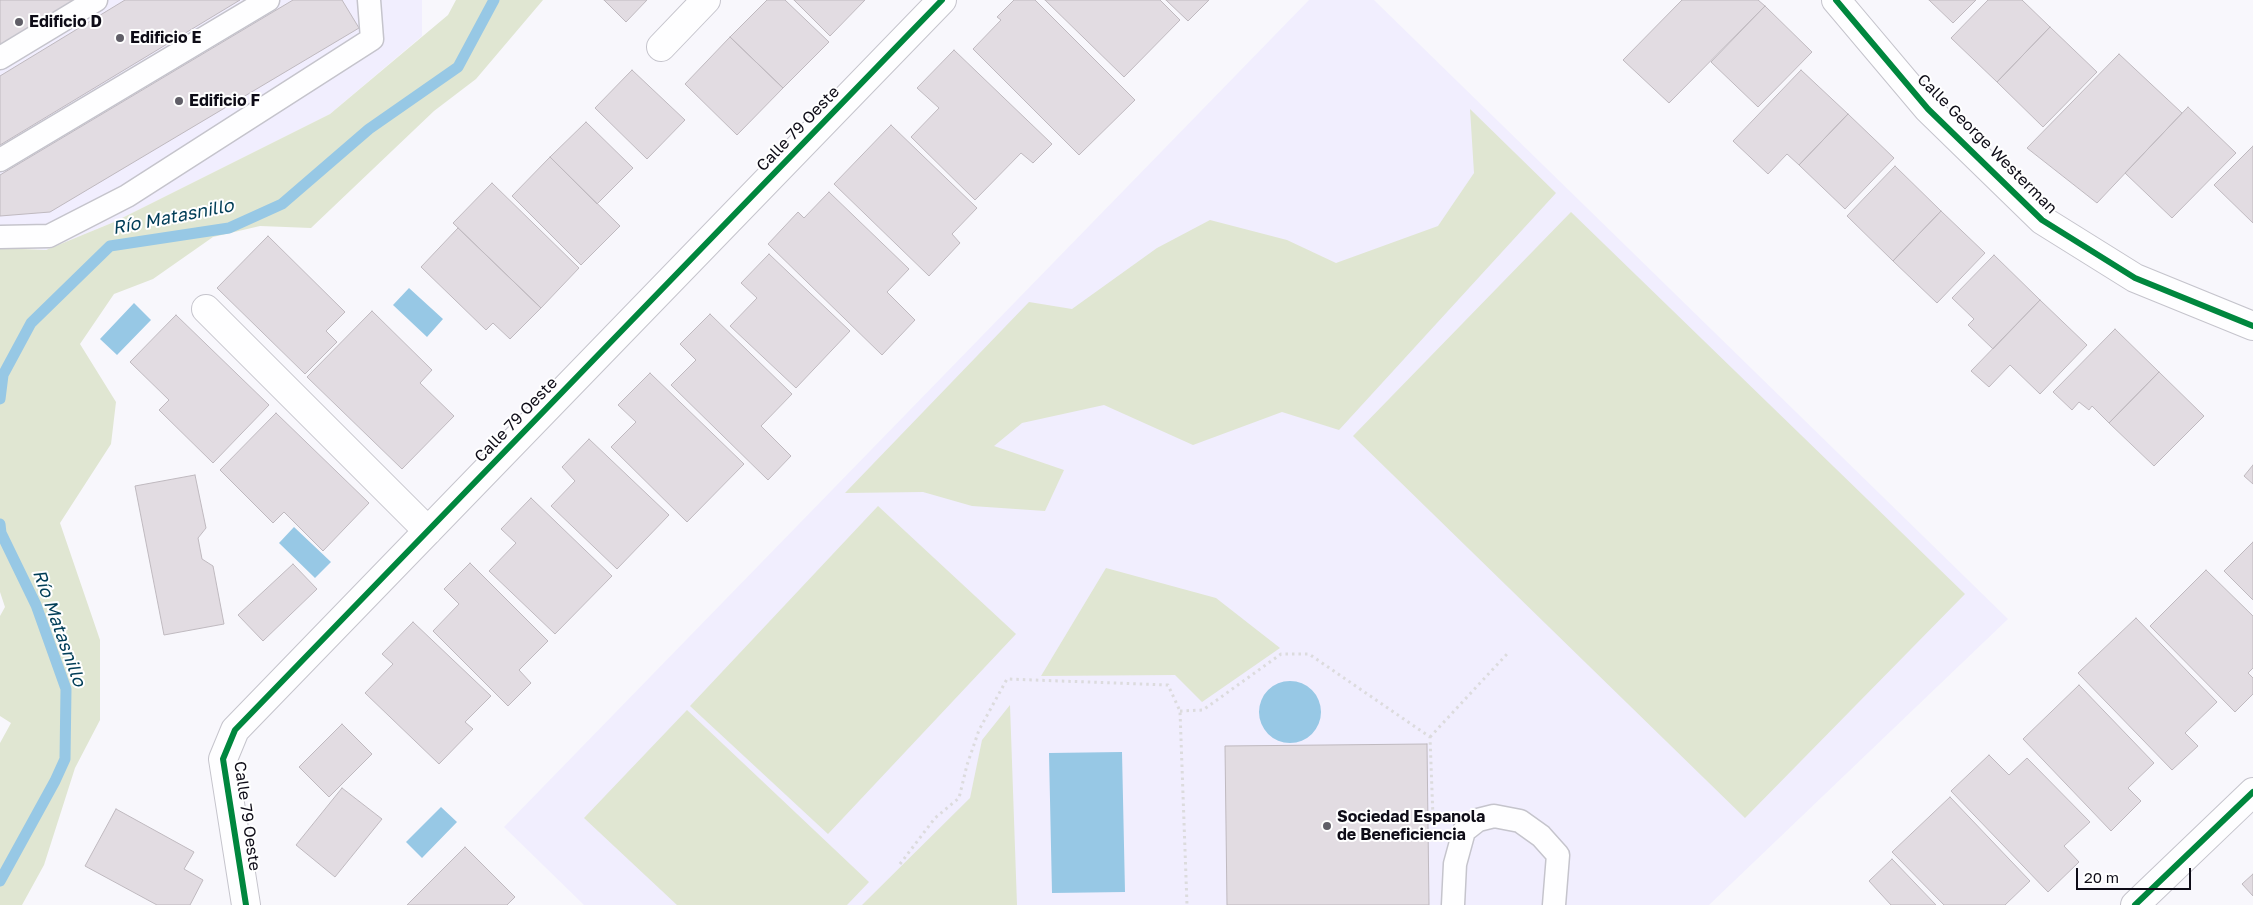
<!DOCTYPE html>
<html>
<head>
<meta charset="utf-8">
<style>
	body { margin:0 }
	#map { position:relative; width:2253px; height:905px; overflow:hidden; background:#f8f7fc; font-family:"Golos Text",sans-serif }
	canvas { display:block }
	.scale { position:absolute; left:2076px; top:868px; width:115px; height:22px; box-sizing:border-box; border:2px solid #0e0c17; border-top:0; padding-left:6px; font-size:15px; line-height:18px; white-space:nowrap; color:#0e0c17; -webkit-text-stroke:4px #fff; paint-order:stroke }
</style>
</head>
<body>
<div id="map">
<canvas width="2253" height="905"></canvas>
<div class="scale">20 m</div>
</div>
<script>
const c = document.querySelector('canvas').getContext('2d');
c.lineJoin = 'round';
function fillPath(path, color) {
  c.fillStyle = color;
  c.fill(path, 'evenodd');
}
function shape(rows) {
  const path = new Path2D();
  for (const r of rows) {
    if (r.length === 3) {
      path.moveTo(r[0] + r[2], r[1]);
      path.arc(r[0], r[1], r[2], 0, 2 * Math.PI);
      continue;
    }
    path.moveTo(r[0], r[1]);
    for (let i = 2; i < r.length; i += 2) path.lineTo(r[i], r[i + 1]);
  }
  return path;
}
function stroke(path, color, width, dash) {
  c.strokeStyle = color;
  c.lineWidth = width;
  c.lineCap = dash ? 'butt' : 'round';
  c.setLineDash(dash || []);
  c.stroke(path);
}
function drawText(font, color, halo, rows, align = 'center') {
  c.font = font + ' "Golos Text",sans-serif';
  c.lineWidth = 4;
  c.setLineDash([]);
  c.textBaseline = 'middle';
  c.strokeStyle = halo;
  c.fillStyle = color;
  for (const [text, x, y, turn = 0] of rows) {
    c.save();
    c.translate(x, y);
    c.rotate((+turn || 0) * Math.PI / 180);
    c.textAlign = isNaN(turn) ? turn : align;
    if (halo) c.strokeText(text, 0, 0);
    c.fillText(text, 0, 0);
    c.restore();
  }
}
fillPath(shape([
	[0,0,422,0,422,36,330,114,114,222,46,250,0,248],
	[1309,0,1374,0,2008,619,1709,905,584,905,504,827]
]), '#f1eefe');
fillPath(shape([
	[456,0,543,0,476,79,434,111,311,228,260,226,213,237,153,279,114,294,80,344,116,402,111,444,60,523,100,640,100,720,75,768,44,865,22,905,0,905,0,743,11,723,0,716,0,616,5,607,0,592,0,248,46,250,114,222,330,114,448,15],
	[1470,109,1556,193,1339,430,1282,412,1193,445,1104,405,1022,423,994,446,1064,470,1045,511,972,506,923,492,845,493,1029,302,1072,309,1157,248,1210,220,1287,240,1336,263,1438,226,1474,173],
	[1571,212,1965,594,1745,818,1353,436],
	[878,506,1016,634,828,834,690,706],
	[1106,568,1216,598,1280,648,1202,702,1175,675,1041,676],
	[1010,705,1017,905,862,905,970,798,982,740],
	[687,710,869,882,847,905,677,905,584,818]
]), '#e0e6d2');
fillPath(shape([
	[409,288,443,319,427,337,393,305],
	[134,303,151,320,117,355,100,339],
	[294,527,331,562,315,578,279,543],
	[1290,712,31],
	[1122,752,1125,892,1052,893,1049,753],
	[441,807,457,822,422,858,406,842]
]), '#97c8e5');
stroke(shape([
	[0,399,3,375,31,323,110,246,229,228,282,204,369,129,458,67,494,0],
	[0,524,1,533,36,605,66,689,65,759,55,781,0,881]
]), '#97c8e5', 11);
const building = shape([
	[0,0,74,0,0,45,0,0],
	[125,0,240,0,0,145,0,76,125,0],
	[293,0,342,0,359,28,50,212,0,216,0,175,293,0],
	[604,0,647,0,626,22,604,0],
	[767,0,785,0,829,42,783,88,730,37,767,0],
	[794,0,865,0,830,36,794,0],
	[1014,0,1035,0,1135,100,1079,155,973,49,1001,20,997,17,1014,0],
	[1045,0,1160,0,1180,20,1124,77,1045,0],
	[1166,0,1209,0,1188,21,1166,0],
	[1682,0,1758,0,1765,6,1669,103,1623,60,1682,0],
	[1929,0,1976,0,1953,23,1929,0],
	[1988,0,2022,0,2050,27,1997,82,1951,38,1988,0],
	[1765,6,1812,52,1758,107,1711,62,1765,6],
	[2050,27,2097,72,2043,127,1997,82,2050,27],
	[730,37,783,88,737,135,685,84,730,37],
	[954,50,1052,144,1033,163,1021,153,975,200,911,137,939,108,917,88,954,50],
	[2119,54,2182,113,2097,203,2027,148,2119,54],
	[632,70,685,120,647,159,595,108,632,70],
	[1801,70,1848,114,1799,165,1787,154,1768,174,1733,141,1801,70],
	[2188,107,2236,153,2172,218,2125,173,2188,107],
	[1848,114,1894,158,1845,209,1799,165,1848,114],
	[586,122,633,168,597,204,550,157,586,122],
	[891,125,977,208,952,234,960,243,929,276,834,184,891,125],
	[2253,146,2253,223,2214,185,2253,146],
	[550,157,620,226,581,265,512,196,550,157],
	[1895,166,1941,211,1893,261,1847,216,1895,166],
	[492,183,579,268,541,308,453,223,492,183],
	[829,192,909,269,887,292,915,320,882,355,768,244,798,212,804,218,829,192],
	[1941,211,1985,253,1937,303,1893,261,1941,211],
	[458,228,541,308,510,339,493,323,486,330,421,267,458,228],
	[268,236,345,312,326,331,337,342,305,374,217,288,268,236],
	[769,254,850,331,796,388,730,326,757,298,741,283,769,254],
	[1994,255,2040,300,1993,349,1968,325,1974,319,1952,298,1994,255],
	[2040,300,2087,345,2040,394,2010,365,1989,387,1971,371,2040,300],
	[372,311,432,370,420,383,454,416,402,469,307,377,372,311],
	[710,314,792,394,761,426,791,456,768,480,671,385,696,360,680,344,710,314],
	[176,315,269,405,213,463,159,410,169,400,130,362,176,315],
	[2115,329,2159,372,2109,423,2092,406,2089,410,2079,402,2072,410,2053,392,2115,329],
	[2159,372,2204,416,2154,466,2109,423,2159,372],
	[650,373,744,464,687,522,611,447,636,422,618,405,650,373],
	[276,413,369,503,323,551,284,512,273,523,220,470,276,413],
	[589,439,669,515,617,569,551,506,575,481,562,467,589,439],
	[2253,465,2253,484,2244,476,2253,465],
	[195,475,206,528,198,538,202,559,213,566,224,624,164,635,135,486,195,475],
	[531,498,612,576,555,634,489,571,516,543,501,529,531,498],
	[2253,542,2253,600,2224,571,2253,542],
	[470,563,548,641,519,670,531,683,508,706,433,631,459,604,444,589,470,563],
	[293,564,317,589,263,641,238,615,293,564],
	[2206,570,2253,616,2253,668,2248,673,2253,678,2253,694,2235,712,2150,626,2206,570],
	[2136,618,2217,702,2185,733,2198,746,2172,770,2078,673,2136,618],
	[413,622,491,696,465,722,473,729,439,764,365,693,393,664,382,654,413,622],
	[2079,685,2154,763,2128,788,2141,801,2111,831,2023,739,2079,685],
	[342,724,372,754,329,797,299,767,342,724],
	[1427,744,1429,905,1227,905,1225,746,1427,744],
	[1989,755,2009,775,2027,758,2090,822,2064,846,2079,862,2048,892,1951,791,1989,755],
	[342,788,382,819,335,877,296,845,342,788],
	[1950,797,2030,881,2005,905,1944,905,1892,852,1950,797],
	[116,809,194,852,184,869,203,880,190,905,157,905,85,866,116,809],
	[465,847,515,897,507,905,407,905,465,847],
	[1892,859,1936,905,1891,905,1869,881,1892,859],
	[2253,874,2253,896,2242,884,2253,874]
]);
fillPath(building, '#e2dce2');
stroke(building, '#bfb9bf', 1);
const lane = shape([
	[0,58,96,0],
	[0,160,268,0],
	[0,237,49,236,127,196,372,39,369,0],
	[1453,905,1455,864,1464,831,1478,820,1494,816,1520,821,1541,836,1558,855,1554,905]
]);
const street = shape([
	[1836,0,1928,109,2042,220,2135,278,2253,326],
	[661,47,706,0],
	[206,309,428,531],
	[246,905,223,759,235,730,942,0],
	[2135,905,2253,792]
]);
stroke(lane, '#c5c4cc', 25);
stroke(street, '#c5c4cc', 30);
stroke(shape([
	[1180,711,1203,710,1281,654,1309,654,1430,737,1433,818],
	[1430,737,1507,654],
	[900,864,935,818,959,798,967,765,979,730,1007,679,1168,685,1180,711,1187,905]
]), '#dcdbdd', 3, [2.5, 4]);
stroke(lane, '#fefeff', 22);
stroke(street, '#fefeff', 28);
stroke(shape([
	[1836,0,1928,109,2042,220,2135,278,2253,326],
	[246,905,223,759,235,730,942,0],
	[2135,905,2253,792]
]), '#00873e', 6);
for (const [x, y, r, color] of [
	[19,22,5,"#605e67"],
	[120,38,5,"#605e67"],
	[179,101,5,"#605e67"],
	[1327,826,5,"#605e67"]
]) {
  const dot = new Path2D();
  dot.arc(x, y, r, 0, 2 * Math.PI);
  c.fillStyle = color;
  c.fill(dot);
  stroke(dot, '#fff', 2);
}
drawText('bold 16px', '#0e0c17', '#fff', [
	["Edificio D",29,22],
	["Edificio E",130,38],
	["Edificio F",189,101],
	["Sociedad Espanola",1337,817],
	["de Beneficiencia",1337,835]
], 'left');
drawText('16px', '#0e0c17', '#fff', [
	["Calle 79 Oeste",798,129,-46],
	["Calle George Westerman",1987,144,45],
	["Calle 79 Oeste",516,420,-46],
	["Calle 79 Oeste",247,816,82]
]);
drawText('italic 18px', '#003d57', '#fff', [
	["Río Matasnillo",173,217,-11],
	["Río Matasnillo",59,628,70]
]);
</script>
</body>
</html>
